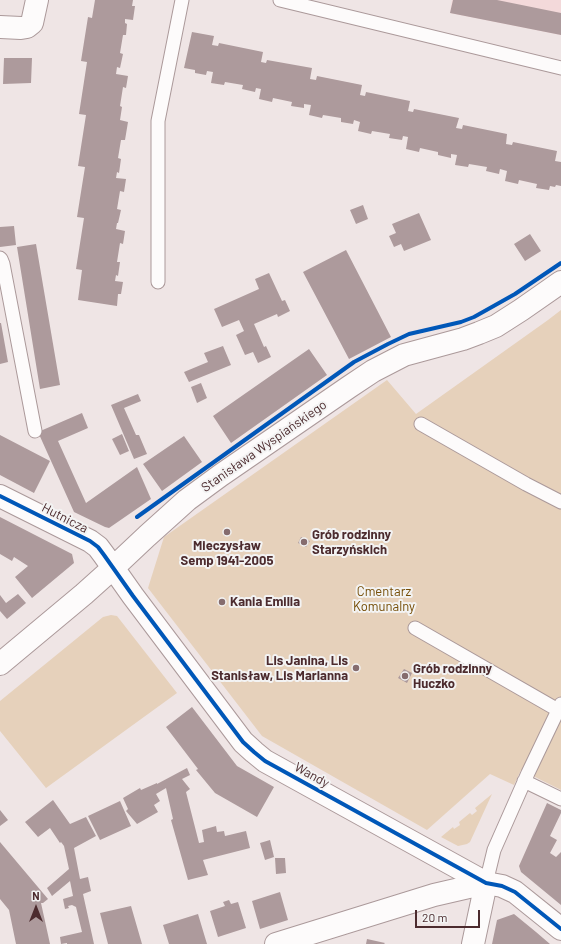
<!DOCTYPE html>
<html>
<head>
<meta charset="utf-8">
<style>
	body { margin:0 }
	#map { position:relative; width:561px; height:944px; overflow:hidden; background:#efe5e5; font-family:Barlow,sans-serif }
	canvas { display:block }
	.north { position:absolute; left:16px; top:888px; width:40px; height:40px; -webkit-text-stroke:3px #f3f3f3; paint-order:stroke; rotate:0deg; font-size:11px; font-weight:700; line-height:16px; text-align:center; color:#4c2b2e }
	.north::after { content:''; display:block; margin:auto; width:14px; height:18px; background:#4c2b2e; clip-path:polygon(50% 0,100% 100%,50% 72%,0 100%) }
	.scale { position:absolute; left:415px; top:910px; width:65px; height:18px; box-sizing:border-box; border:2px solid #4c2b2e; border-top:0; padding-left:5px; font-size:12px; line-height:14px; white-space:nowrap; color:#4c2b2e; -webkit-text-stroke:3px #f3f3f3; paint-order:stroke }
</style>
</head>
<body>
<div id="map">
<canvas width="561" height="944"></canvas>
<div class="north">N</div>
<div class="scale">20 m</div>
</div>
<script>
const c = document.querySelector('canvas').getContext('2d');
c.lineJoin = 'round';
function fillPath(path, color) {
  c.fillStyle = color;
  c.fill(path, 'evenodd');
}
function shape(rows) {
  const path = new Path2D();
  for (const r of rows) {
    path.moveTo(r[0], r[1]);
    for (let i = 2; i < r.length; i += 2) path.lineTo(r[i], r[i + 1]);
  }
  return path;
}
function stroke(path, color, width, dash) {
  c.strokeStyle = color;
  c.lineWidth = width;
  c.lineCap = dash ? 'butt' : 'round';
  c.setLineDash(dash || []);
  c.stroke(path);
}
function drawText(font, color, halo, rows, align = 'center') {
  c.font = font + ' Barlow,sans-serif';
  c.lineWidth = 4;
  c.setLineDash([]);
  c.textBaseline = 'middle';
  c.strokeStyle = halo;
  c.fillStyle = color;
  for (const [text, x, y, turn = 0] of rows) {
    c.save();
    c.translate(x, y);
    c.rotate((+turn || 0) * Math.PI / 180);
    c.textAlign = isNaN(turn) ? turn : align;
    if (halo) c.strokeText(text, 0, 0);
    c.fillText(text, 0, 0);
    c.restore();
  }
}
fillPath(shape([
	[452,0,561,0,561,35,450,13]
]), '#f3d9da');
fillPath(shape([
	[561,310,561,790,521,770,514,785,490,774,427,830,262,736,148,588,164,537,387,380,416,414,548,320],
	[111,615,117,616,177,693,46,788,0,731,0,701,103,617],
	[492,794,470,842,467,844,458,846,441,837,453,827,454,829,460,825,459,822,470,813,472,815,477,811,475,808]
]), '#e6d1bb');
fillPath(shape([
	[95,0,133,0,132,6,135,6,133,20,125,19,125,23,127,24,126,35,123,35,120,53,123,54,120,68,117,67,116,74,128,76,126,88,123,87,120,106,122,107,120,120,128,122,125,140,121,140,118,158,121,159,119,173,117,172,116,178,126,179,124,192,120,191,117,209,121,210,118,223,117,223,116,229,125,231,123,244,120,243,117,262,120,262,118,276,116,275,115,281,123,282,121,294,118,294,117,306,78,300,82,270,76,269,84,218,77,217,85,167,78,166,86,115,79,114,87,62,81,61,88,17,92,18],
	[453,0,497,0,561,13,561,35,450,13],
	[192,32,214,36,212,45,218,46,219,43,263,52,261,62,266,63,267,60,312,68,310,79,316,80,317,76,362,85,360,95,365,96,366,92,410,101,408,111,413,112,414,109,459,118,456,128,462,129,463,125,507,134,506,144,512,145,513,142,557,151,555,161,561,162,561,186,556,185,555,187,550,186,549,190,536,188,537,184,519,180,518,184,505,181,507,171,500,169,499,174,486,171,487,167,469,164,468,167,455,165,457,155,451,154,451,158,438,155,438,152,420,148,419,152,406,149,408,137,403,136,402,140,389,138,390,134,372,131,371,134,358,131,360,122,354,120,353,124,341,122,341,118,323,115,322,118,309,115,311,105,304,104,304,108,291,106,292,102,273,98,272,102,259,99,261,89,256,88,255,92,242,89,243,85,225,82,224,85,211,83,213,72,207,71,206,75,195,73,195,70,184,68],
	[4,58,32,58,31,83,3,84],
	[363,205,368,219,356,224,350,210],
	[419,213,431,240,404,251,401,244,394,247,389,236,396,233,392,224],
	[14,226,16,245,0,247,0,227],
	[530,234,541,251,525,261,514,244],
	[36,244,60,385,40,389,17,247],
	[346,250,391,337,349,359,303,272],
	[269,273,282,301,285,300,290,311,278,317,277,314,254,324,264,347,266,346,271,357,258,363,253,352,245,355,236,335,244,331,239,320,222,327,214,309,259,289,255,279],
	[0,323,1,323,8,362,0,364],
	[223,346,231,365,189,382,184,372,208,362,204,353],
	[309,349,327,375,231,443,213,416],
	[201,383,207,398,197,403,191,387],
	[138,394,141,401,124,408,136,435,139,435,147,454,134,459,111,405],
	[82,413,88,428,58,441,86,503,137,467,151,499,109,528,105,527,74,512,38,432],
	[122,434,129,451,120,455,112,439],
	[0,435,50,461,34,493,0,475],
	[184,436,202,462,162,491,143,464],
	[0,517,72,554,74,563,32,598,15,577,28,566,14,557,12,561,0,554],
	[301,537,310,541,306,547,298,543],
	[18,594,26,603,7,619,0,611,0,595,6,603],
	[404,669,412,673,407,683,398,678],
	[192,707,237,766,274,787,257,817,215,793,196,770,198,769,166,727],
	[187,768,190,775,182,779,190,789,186,792,199,843,204,842,202,830,216,826,217,832,224,831,225,836,246,831,250,848,203,860,208,875,188,880,171,820,173,819,166,788,156,794,160,801,154,805,158,812,137,824,126,811,128,809,123,798,140,788,141,790,157,783,157,784],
	[53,800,70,824,86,817,96,836,74,848,80,879,88,877,91,891,83,894,94,944,67,944,67,943,61,944,60,937,82,932,76,907,72,905,68,906,69,908,65,909,63,899,73,896,70,881,52,896,47,888,69,869,64,846,61,842,60,843,50,828,38,837,25,822],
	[120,801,131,826,100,840,88,816],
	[547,803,561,810,561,813,550,836,557,840,550,853,556,857,561,852,561,905,521,872,519,866],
	[0,810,8,820,0,826],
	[270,840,274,857,265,860,260,843],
	[0,842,48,899,43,903,41,903,50,944,16,944,9,910,0,899],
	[275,858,285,858,286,873,276,874],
	[280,892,288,920,260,929,252,901],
	[229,900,231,904,238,902,246,928,218,937,210,911,225,906,223,902],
	[131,906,142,944,108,944,100,913],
	[198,914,207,944,169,944,163,925],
	[514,914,536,932,550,944,492,944,497,920],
	[367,939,385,943,384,944,366,944]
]), '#ad9a9c');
const lane = shape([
	[280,0,561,68],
	[0,258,1,259,3,264,35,431],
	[158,282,158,121,182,0],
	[421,424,526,484,561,502],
	[415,628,558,710],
	[524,781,561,799],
	[486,883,494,850,528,773,561,704]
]);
const street = shape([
	[0,27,21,28,27,27,32,23,37,0],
	[0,496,90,541,98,547,104,555,133,596,243,742,254,752,265,761,486,883,502,886,515,892,561,929],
	[0,664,84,594,113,568,147,536,187,500,221,475,349,387,373,371,404,355,463,339,479,333,496,326,521,310,561,282],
	[276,944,434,895,486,883,473,944]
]);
stroke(lane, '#ab999a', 15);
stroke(street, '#ab999a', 24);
stroke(lane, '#fdfbfb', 13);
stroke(street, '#fdfbfb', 22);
stroke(shape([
	[0,496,90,541,98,547,104,555,133,596,243,742,254,752,265,761,486,883,502,886,515,892,561,929],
	[137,517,354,362,388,344,409,334,461,322,474,317,515,294,561,263]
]), '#0057b8', 4);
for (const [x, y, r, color] of [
	[227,532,4,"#856c6e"],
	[304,542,4,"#856c6e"],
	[222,602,4,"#856c6e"],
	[356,668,4,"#856c6e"],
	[405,676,4,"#856c6e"]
]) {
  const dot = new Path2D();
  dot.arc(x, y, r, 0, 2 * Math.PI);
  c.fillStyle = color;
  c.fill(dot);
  stroke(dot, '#f3f3f3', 1.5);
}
drawText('13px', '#4c2b2e', '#f3f3f3', [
	["Stanisława Wyspiańskiego",264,446,-35],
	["Hutnicza",65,518,27],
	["Wandy",312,775,29]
]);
drawText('bold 13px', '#4c2b2e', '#f3f3f3', [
	["Grób rodzinny",312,535],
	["Starzyńskich",312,550],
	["Mieczysław",227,546,"center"],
	["Semp 1941-2005",227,561,"center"],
	["Kania Emilia",230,602],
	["Lis Janina, Lis",348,661,"right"],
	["Stanisław, Lis Marianna",348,676,"right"],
	["Grób rodzinny",413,669],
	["Huczko",413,684]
], 'left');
drawText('13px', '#754d06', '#f3f3f3', [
	["Cmentarz",384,592],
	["Komunalny",384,607]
]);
</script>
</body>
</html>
